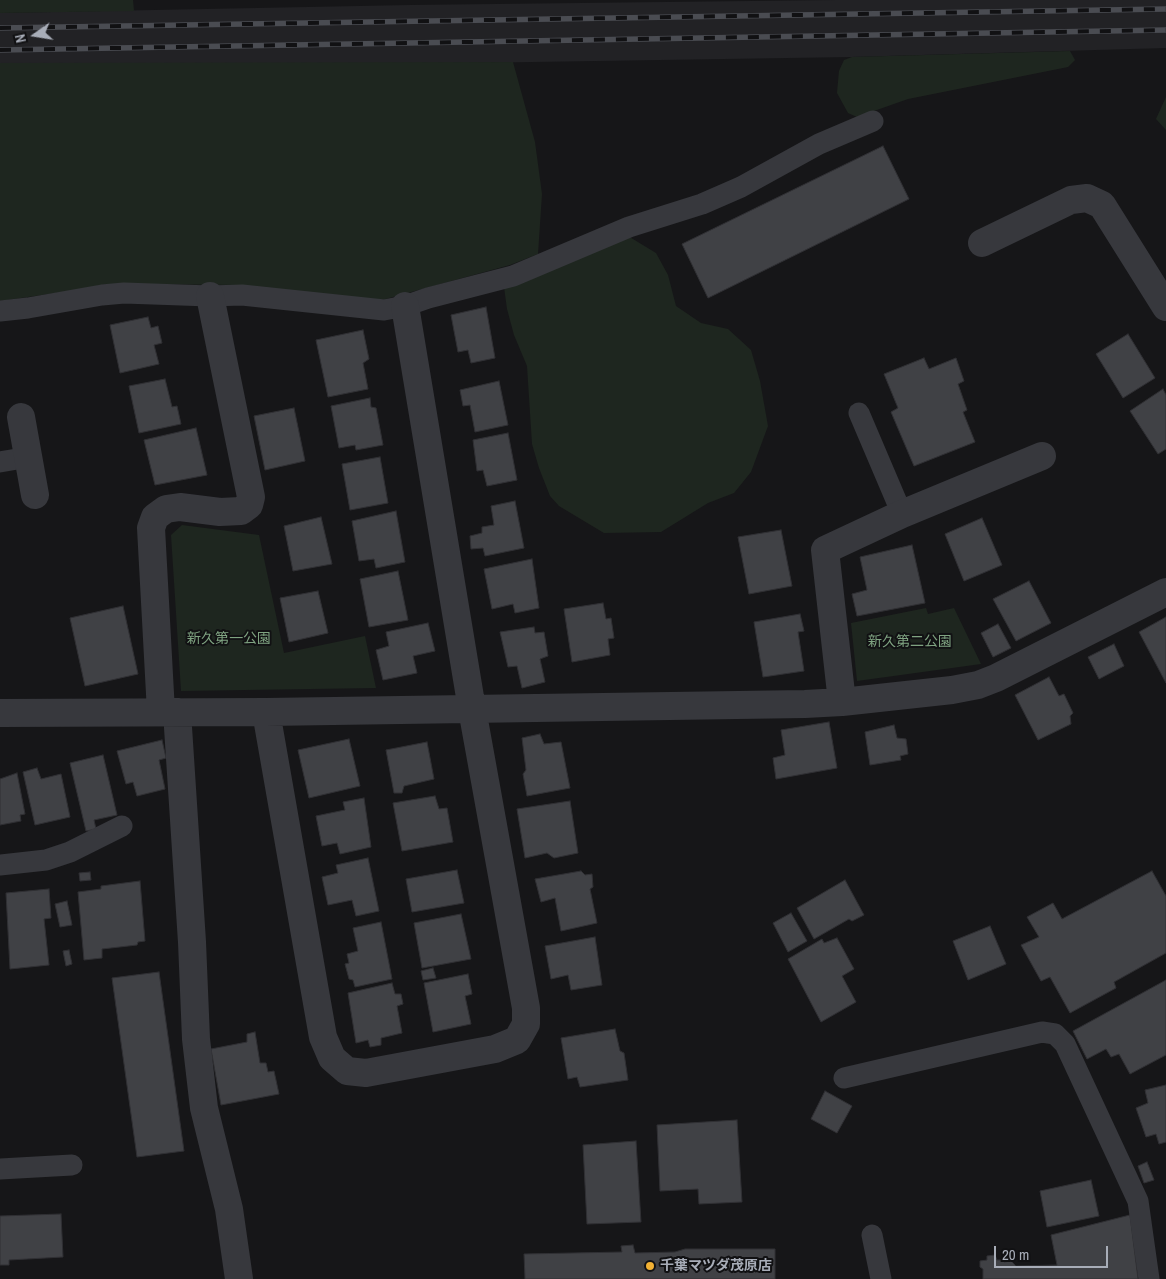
<!DOCTYPE html>
<html>
<head>
<meta charset="utf-8">
<style>
	body { margin:0 }
	#map { position:relative; width:1166px; height:1279px; overflow:hidden; background:#161618; font-family:"Archivo Narrow",sans-serif }
	canvas { display:block }
	.north { position:absolute; left:10px; top:10px; width:50px; height:50px; -webkit-text-stroke:4px #111113; paint-order:stroke; rotate:257deg; font-size:14px; font-weight:700; line-height:20px; text-align:center; color:#a8adb8 }
	.north::after { content:''; display:block; margin:auto; width:18px; height:22px; background:#a8adb8; clip-path:polygon(50% 0,100% 100%,50% 72%,0 100%) }
	.scale { position:absolute; left:994px; top:1246px; width:114px; height:22px; box-sizing:border-box; border:2px solid #a8adb8; border-top:0; padding-left:6px; font-size:15px; line-height:18px; white-space:nowrap; color:#a8adb8; -webkit-text-stroke:4px #111113; paint-order:stroke }
</style>
</head>
<body>
<div id="map">
<canvas width="1166" height="1279"></canvas>
<div class="north">N</div>
<div class="scale">20 m</div>
</div>
<script>
const c = document.querySelector('canvas').getContext('2d');
c.lineJoin = 'round';
function fillPath(path, color) {
  c.fillStyle = color;
  c.fill(path, 'evenodd');
}
function shape(rows) {
  const path = new Path2D();
  for (const r of rows) {
    path.moveTo(r[0], r[1]);
    for (let i = 2; i < r.length; i += 2) path.lineTo(r[i], r[i + 1]);
  }
  return path;
}
function stroke(path, color, width, dash) {
  c.strokeStyle = color;
  c.lineWidth = width;
  c.lineCap = dash ? 'butt' : 'round';
  c.setLineDash(dash || []);
  c.stroke(path);
}
function drawText(font, color, halo, rows, align = 'center') {
  c.font = font + ' "Archivo Narrow","Noto Sans JP",sans-serif';
  c.lineWidth = 4;
  c.setLineDash([]);
  c.textBaseline = 'middle';
  c.strokeStyle = halo;
  c.fillStyle = color;
  for (const [text, x, y, turn = 0] of rows) {
    c.save();
    c.translate(x, y);
    c.rotate((+turn || 0) * Math.PI / 180);
    c.textAlign = isNaN(turn) ? turn : align;
    if (halo) c.strokeText(text, 0, 0);
    c.fillText(text, 0, 0);
    c.restore();
  }
}
fillPath(shape([
	[835,0,1166,0,1166,48,852,57,405,64,0,63,0,13,410,5]
]), '#222225');
fillPath(shape([
	[0,0,133,0,134,11,0,13],
	[1070,51,1075,60,1068,67,908,99,857,117,848,113,837,93,839,71,844,60,852,57],
	[513,62,535,142,542,194,538,254,510,265,382,300,238,285,136,284,107,284,77,290,0,301,0,63],
	[1166,97,1166,130,1156,119],
	[628,236,656,253,668,275,676,306,701,323,728,329,751,350,760,381,768,426,751,472,734,493,708,503,661,532,604,533,559,506,550,496,539,468,532,444,527,366,514,335,507,309,504,287],
	[182,525,259,535,284,653,365,636,376,688,181,691,171,535],
	[926,608,928,614,954,608,981,664,857,681,851,623]
]), '#1e261f');
const building = shape([
	[883,146,909,199,708,298,682,244,883,146],
	[486,307,495,358,471,363,468,350,458,352,451,315,486,307],
	[148,317,151,328,158,326,162,343,154,345,159,364,120,373,110,325,148,317],
	[363,330,369,359,363,363,368,389,328,397,316,340,363,330],
	[1128,334,1155,378,1123,398,1096,354,1128,334],
	[924,358,929,369,956,358,964,381,958,384,967,410,963,412,975,442,914,466,891,412,898,408,884,374,924,358],
	[165,379,172,407,177,406,181,424,139,433,129,386,165,379],
	[499,381,508,425,475,432,470,405,463,406,460,390,499,381],
	[1163,389,1166,395,1166,449,1158,454,1130,411,1163,389],
	[370,398,371,407,376,408,383,445,356,450,355,445,339,448,331,406,370,398],
	[294,408,305,461,265,470,254,416,294,408],
	[196,428,207,475,155,485,144,440,196,428],
	[508,433,517,480,487,486,483,470,477,471,473,440,508,433],
	[380,457,388,503,350,510,342,464,380,457],
	[515,501,524,548,485,556,483,548,471,549,470,536,482,533,482,527,494,525,491,506,515,501],
	[396,511,405,562,376,568,374,559,359,561,352,521,396,511],
	[321,517,332,564,293,571,284,526,321,517],
	[982,518,1002,565,964,581,945,534,982,518],
	[781,530,792,586,749,594,738,537,781,530],
	[912,545,925,603,857,616,852,594,867,590,860,557,912,545],
	[532,559,539,608,515,613,513,604,492,609,484,569,532,559],
	[398,571,408,620,369,627,360,579,398,571],
	[1029,581,1051,623,1016,641,993,599,1029,581],
	[318,591,328,633,289,642,280,598,318,591],
	[603,603,606,619,611,618,614,638,608,639,610,655,572,662,564,609,603,603],
	[123,606,138,674,85,686,70,618,123,606],
	[800,614,804,631,798,632,804,671,763,677,754,622,800,614],
	[1166,617,1166,683,1139,632,1166,617],
	[428,623,435,651,413,656,417,673,383,680,376,650,389,646,386,632,428,623],
	[998,624,1011,648,993,657,981,633,998,624],
	[534,627,535,633,544,632,548,656,540,659,545,682,522,688,517,666,508,667,500,632,534,627],
	[1114,644,1124,666,1099,679,1088,657,1114,644],
	[1049,677,1059,696,1064,694,1073,713,1070,716,1071,724,1038,740,1015,695,1049,677],
	[829,722,837,768,776,779,773,758,785,755,781,730,829,722],
	[894,725,897,738,906,739,908,754,900,756,901,760,870,765,865,732,894,725],
	[540,734,544,744,561,742,570,788,527,796,523,774,526,770,522,738,540,734],
	[349,739,360,786,309,798,298,750,349,739],
	[162,740,166,758,159,760,165,789,137,796,133,782,126,784,117,751,162,740],
	[427,742,434,779,404,786,402,793,394,793,386,750,427,742],
	[103,755,117,815,94,820,96,829,86,831,70,763,103,755],
	[37,768,41,779,61,774,70,817,35,825,23,772,37,768],
	[17,773,25,814,20,815,21,821,0,825,0,779,17,773],
	[435,796,439,809,447,808,453,842,402,851,393,803,435,796],
	[364,798,371,847,340,854,337,843,322,846,316,816,345,810,343,802,364,798],
	[570,801,578,853,554,858,547,853,525,858,517,809,570,801],
	[368,858,379,911,356,916,352,900,328,905,322,877,338,873,336,865,368,858],
	[457,870,464,903,412,912,406,879,457,870],
	[581,871,585,875,592,874,593,887,590,889,597,923,561,931,555,898,541,902,535,879,581,871],
	[1152,871,1166,896,1166,953,1114,982,1116,988,1070,1013,1050,977,1041,981,1021,945,1039,937,1027,917,1053,903,1062,919,1152,871],
	[90,872,91,880,80,881,79,873,90,872],
	[845,880,864,915,852,921,849,919,814,939,797,908,845,880],
	[140,881,145,941,138,942,137,945,102,949,102,958,84,960,78,892,101,889,101,886,140,881],
	[49,889,51,918,44,919,49,965,10,969,6,893,49,889],
	[67,901,72,925,60,927,55,904,67,901],
	[791,913,807,941,788,952,773,923,791,913],
	[461,914,471,959,422,968,414,923,461,914],
	[381,922,392,979,355,987,353,980,349,979,345,964,349,963,347,954,358,951,353,928,381,922],
	[990,926,1006,964,968,980,953,941,990,926],
	[595,937,602,985,571,990,568,975,551,979,545,946,595,937],
	[837,938,854,969,842,976,856,1002,821,1022,788,959,822,939,824,943,837,938],
	[69,950,72,964,66,966,63,951,69,950],
	[433,968,436,978,423,980,421,971,433,968],
	[159,972,184,1151,137,1157,112,978,159,972],
	[468,974,472,994,465,996,471,1024,433,1032,424,983,468,974],
	[1166,980,1166,1055,1130,1074,1119,1054,1111,1057,1106,1049,1087,1059,1073,1031,1166,980],
	[392,983,395,994,401,994,403,1004,397,1006,402,1033,381,1038,381,1045,370,1047,368,1040,356,1043,348,993,392,983],
	[615,1029,620,1051,624,1053,628,1080,580,1087,577,1077,568,1079,561,1038,615,1029],
	[255,1032,260,1063,266,1063,268,1072,274,1071,279,1094,221,1105,211,1049,247,1042,247,1034,255,1032],
	[1166,1085,1166,1142,1159,1144,1156,1134,1146,1137,1136,1108,1148,1103,1145,1090,1166,1085],
	[825,1091,852,1106,837,1133,811,1119,825,1091],
	[737,1120,742,1202,699,1204,698,1189,660,1191,657,1125,737,1120],
	[636,1141,641,1222,587,1224,583,1145,636,1141],
	[1147,1162,1154,1180,1144,1183,1138,1166,1147,1162],
	[1091,1180,1099,1216,1047,1227,1040,1191,1091,1180],
	[61,1214,63,1257,9,1260,9,1265,0,1265,0,1216,61,1214],
	[1130,1215,1138,1279,983,1279,983,1269,980,1267,980,1261,987,1260,987,1256,995,1255,997,1260,1003,1260,1004,1262,1011,1261,1016,1266,1057,1265,1051,1235,1130,1215],
	[633,1245,635,1253,675,1252,685,1249,775,1249,775,1279,525,1279,524,1254,622,1252,621,1246,633,1245]
]);
fillPath(building, '#404145');
stroke(building, '#303034', 1);
stroke(shape([
	[0,311,28,308,102,295,124,293,210,296,242,295,384,310,405,306,428,298,513,276,629,227,702,204,741,187,819,144,873,121],
	[859,413,902,514],
	[0,462,29,457],
	[0,865,46,860,70,852,122,826],
	[844,1078,1042,1032,1055,1034,1065,1044,1138,1201,1149,1279],
	[0,1169,72,1165],
	[872,1235,881,1279]
]), '#37383d', 21);
stroke(shape([
	[982,243,1071,200,1087,198,1102,205,1166,307],
	[21,417,35,495],
	[842,702,825,550,902,514,1042,456],
	[161,712,151,528,155,517,166,509,180,507,220,512,241,511,249,505,251,497,210,296],
	[177,712,192,942,196,1039,204,1108,229,1209,239,1279],
	[266,712,323,1037,332,1058,347,1071,366,1073,495,1049,517,1040,526,1024,526,1008,472,709,405,306],
	[0,713,266,712,805,704,842,702,952,690,978,685,996,678,1166,592]
]), '#37383d', 28);
const rail = shape([
	[0,28,1166,9],
	[0,50,1166,30]
]);
stroke(rail, '#4a4c52', 5.5);
stroke(rail, '#111113', 4, [11]);
for (const [x, y, r, color] of [
	[650,1266,5,"#f2b134"]
]) {
  const dot = new Path2D();
  dot.arc(x, y, r, 0, 2 * Math.PI);
  c.fillStyle = color;
  c.fill(dot);
  stroke(dot, '#111113', 2);
}
drawText('14px', '#7fa381', '#111113', [
	["新久第一公園",229,639],
	["新久第二公園",910,642]
]);
drawText('bold 14px', '#a8adb8', '#111113', [
	["千葉マツダ茂原店",660,1266]
], 'left');
</script>
</body>
</html>
